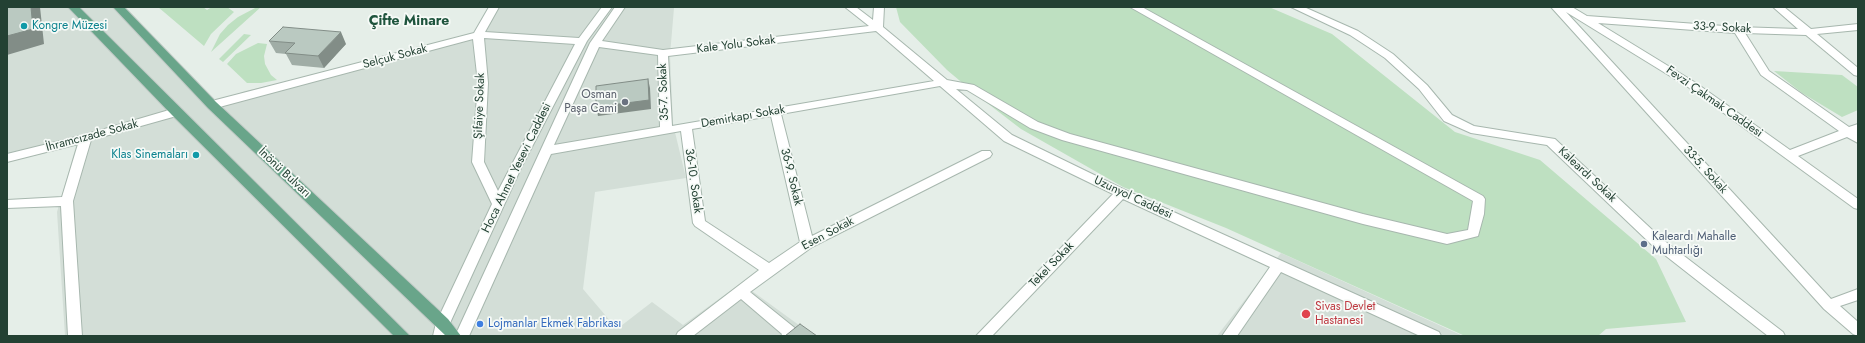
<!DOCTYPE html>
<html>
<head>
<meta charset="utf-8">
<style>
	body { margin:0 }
	#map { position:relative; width:1865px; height:343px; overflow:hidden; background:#e5eee8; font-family:Jost,sans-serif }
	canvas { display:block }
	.frame { position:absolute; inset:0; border:8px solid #234133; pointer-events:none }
</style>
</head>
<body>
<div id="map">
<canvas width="1865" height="343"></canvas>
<div class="frame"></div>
</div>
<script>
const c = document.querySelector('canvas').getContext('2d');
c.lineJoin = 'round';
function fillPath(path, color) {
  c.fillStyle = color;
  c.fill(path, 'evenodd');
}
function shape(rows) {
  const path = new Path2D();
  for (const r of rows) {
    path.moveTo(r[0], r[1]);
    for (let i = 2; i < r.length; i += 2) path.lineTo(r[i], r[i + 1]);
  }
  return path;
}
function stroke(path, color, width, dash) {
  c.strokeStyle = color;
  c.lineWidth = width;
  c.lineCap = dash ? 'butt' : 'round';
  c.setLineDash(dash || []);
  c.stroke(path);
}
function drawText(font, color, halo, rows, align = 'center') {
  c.font = font + ' Jost,sans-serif';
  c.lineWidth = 3.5;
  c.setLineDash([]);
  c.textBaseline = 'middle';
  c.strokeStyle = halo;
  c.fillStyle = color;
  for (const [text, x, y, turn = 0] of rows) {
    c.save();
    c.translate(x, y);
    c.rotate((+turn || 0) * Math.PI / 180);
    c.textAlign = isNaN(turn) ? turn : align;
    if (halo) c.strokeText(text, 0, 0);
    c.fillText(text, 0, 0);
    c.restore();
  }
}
fillPath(shape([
	[7,7,122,7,216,102,245,91,328,72,476,32,490,7,695,7,674,8,670,55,673,124,686,178,595,192,583,289,617,329,652,302,683,325,741,283,814,336,65,336,57,212,76,146,7,162],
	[1281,253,1463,336,1217,336]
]), '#d3ded7');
fillPath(shape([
	[158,7,203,7,207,10,212,7,227,7,234,12,211,34,204,46],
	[257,7,261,7,211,52,220,34,228,25,238,17],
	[896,7,1269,7,1332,34,1455,132,1540,160,1656,259,1686,322,1606,329,1598,336,1465,336,1226,228,1123,187,1021,129,978,96,947,70,900,22],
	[244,34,251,35,223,62,219,59],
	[258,43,267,44,264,56,265,64,271,75,277,80,261,83,247,83,227,64,236,54],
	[1774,71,1842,75,1858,87,1858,110,1842,117,1802,93]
]), '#bee0c1');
const minor = shape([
	[489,7,499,7,485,32,579,38,602,7,612,7,587,41,521,168,450,323,447,336,433,336,436,323,492,204,472,162,478,83,473,39,212,109,206,105,208,102,474,33,489,7],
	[484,38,575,44,498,191,484,162,488,83,484,38],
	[615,7,625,7,602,41,663,50,869,26,845,7,856,7,873,20,874,7,884,7,883,27,947,80,974,85,1038,122,1070,134,1363,214,1447,234,1468,230,1473,201,1130,7,1142,7,1483,196,1485,199,1484,214,1478,236,1447,244,1363,224,1062,140,1030,128,967,90,956,89,1012,135,1125,190,1439,332,1441,336,1420,336,1281,272,1237,336,1222,336,1270,267,1123,199,992,336,976,336,1113,194,1004,141,940,86,781,114,812,236,982,151,990,151,992,154,990,157,812,247,750,292,796,329,798,333,796,336,781,336,782,334,741,299,693,336,676,336,678,332,759,270,695,226,693,223,681,131,551,154,469,336,455,336,590,43,615,7],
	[876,31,934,81,672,126,668,56,876,31],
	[599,47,658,55,660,127,554,145,599,47],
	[771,116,800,242,769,263,705,221,692,129,771,116],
	[1291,7,1304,7,1358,31,1393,54,1427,85,1452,115,1474,126,1555,139,1662,239,1783,332,1785,336,1768,336,1652,245,1547,145,1471,133,1444,121,1419,89,1385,58,1350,35,1291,7],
	[1551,7,1572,7,1587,16,1738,27,1798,29,1773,7,1784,7,1811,29,1858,24,1858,30,1817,34,1858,68,1858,76,1854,75,1806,35,1745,33,1769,71,1849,127,1858,124,1858,143,1847,137,1798,156,1858,199,1858,209,1854,208,1688,87,1566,12,1831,299,1858,289,1858,300,1840,306,1858,322,1858,336,1853,334,1824,309,1551,7],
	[1598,23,1735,33,1761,75,1839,131,1790,150,1696,83,1598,23],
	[176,108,180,109,182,112,180,115,91,140,73,201,82,336,68,336,61,206,7,208,7,200,62,197,78,144,7,162,7,154,84,135,176,108]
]);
const major = shape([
	[68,7,79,7,410,336,394,336,172,115,68,7],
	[113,7,124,7,216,102,448,319,461,336,446,336,208,108,113,7]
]);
stroke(minor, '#a7b7ae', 2);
stroke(major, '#c1cac6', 2);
fillPath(minor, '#fff');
fillPath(major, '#69a58a');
fillPath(shape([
	[269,41,346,44,324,68,292,65,286,54,276,53]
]), '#a0ada6');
fillPath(shape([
	[31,7,40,7,44,44,7,55,7,36],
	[341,32,346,44,324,68,318,56],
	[648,79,650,88,651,109,598,116,596,107]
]), '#828d87');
const building = shape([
	[7,7,31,7,33,29,7,36,7,7],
	[283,27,341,32,318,56,285,53,295,43,269,41,283,27],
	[648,79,649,100,596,107,596,86,648,79],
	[800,324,817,336,785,336,800,324]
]);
fillPath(building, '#bac9c1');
stroke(building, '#828d87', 1);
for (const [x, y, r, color] of [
	[24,26,4,"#0f9aa8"],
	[625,102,4,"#6b7280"],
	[196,155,4,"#0f9aa8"],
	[1644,244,4,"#5c6f8a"],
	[1306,314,5,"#e0444e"],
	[480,324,4,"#3f7fe0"]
]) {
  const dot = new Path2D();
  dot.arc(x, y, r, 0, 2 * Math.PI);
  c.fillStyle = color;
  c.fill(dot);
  stroke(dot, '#f6faf7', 1.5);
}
drawText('12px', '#0d838f', '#f6faf7', [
	["Kongre Müzesi",32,26],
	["Klas Sinemaları",188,155,"right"]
], 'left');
drawText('12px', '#234133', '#f6faf7', [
	["33-9. Sokak",1722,28,3],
	["Kale Yolu Sokak",736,45,-7],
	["Selçuk Sokak",395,57,-15],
	["35-7. Sokak",664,92,-92],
	["Fevzi Çakmak Caddesi",1714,102,35],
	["Şifaiye Sokak",480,106,-88],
	["Demirkapı Sokak",743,117,-10],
	["İhramcızade Sokak",92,136,-15],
	["Hoca Ahmet Yesevi Caddesi",517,168,-64],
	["33-5. Sokak",1705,170,48],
	["İnönü Bulvarı",284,173,43],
	["Kaleardı Sokak",1587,175,43],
	["36-9. Sokak",791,177,76],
	["36-10. Sokak",693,181,82],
	["Uzunyol Caddesi",1133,198,25],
	["Esen Sokak",828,234,-28],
	["Tekel Sokak",1052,265,-46]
]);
drawText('12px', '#5b616d', '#f6faf7', [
	["Osman",617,95],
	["Paşa Cami",617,109]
], 'right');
drawText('12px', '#4e5e75', '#f6faf7', [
	["Kaleardı Mahalle",1652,237],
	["Muhtarlığı",1652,251]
], 'left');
drawText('12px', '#be3a42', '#f6faf7', [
	["Sivas Devlet",1315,307],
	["Hastanesi",1315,321]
], 'left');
drawText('12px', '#366cbe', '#f6faf7', [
	["Lojmanlar Ekmek Fabrikası",488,324]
], 'left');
drawText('bold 14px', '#1e543d', '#f6faf7', [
	["Çifte Minare",409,22]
]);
</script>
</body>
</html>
